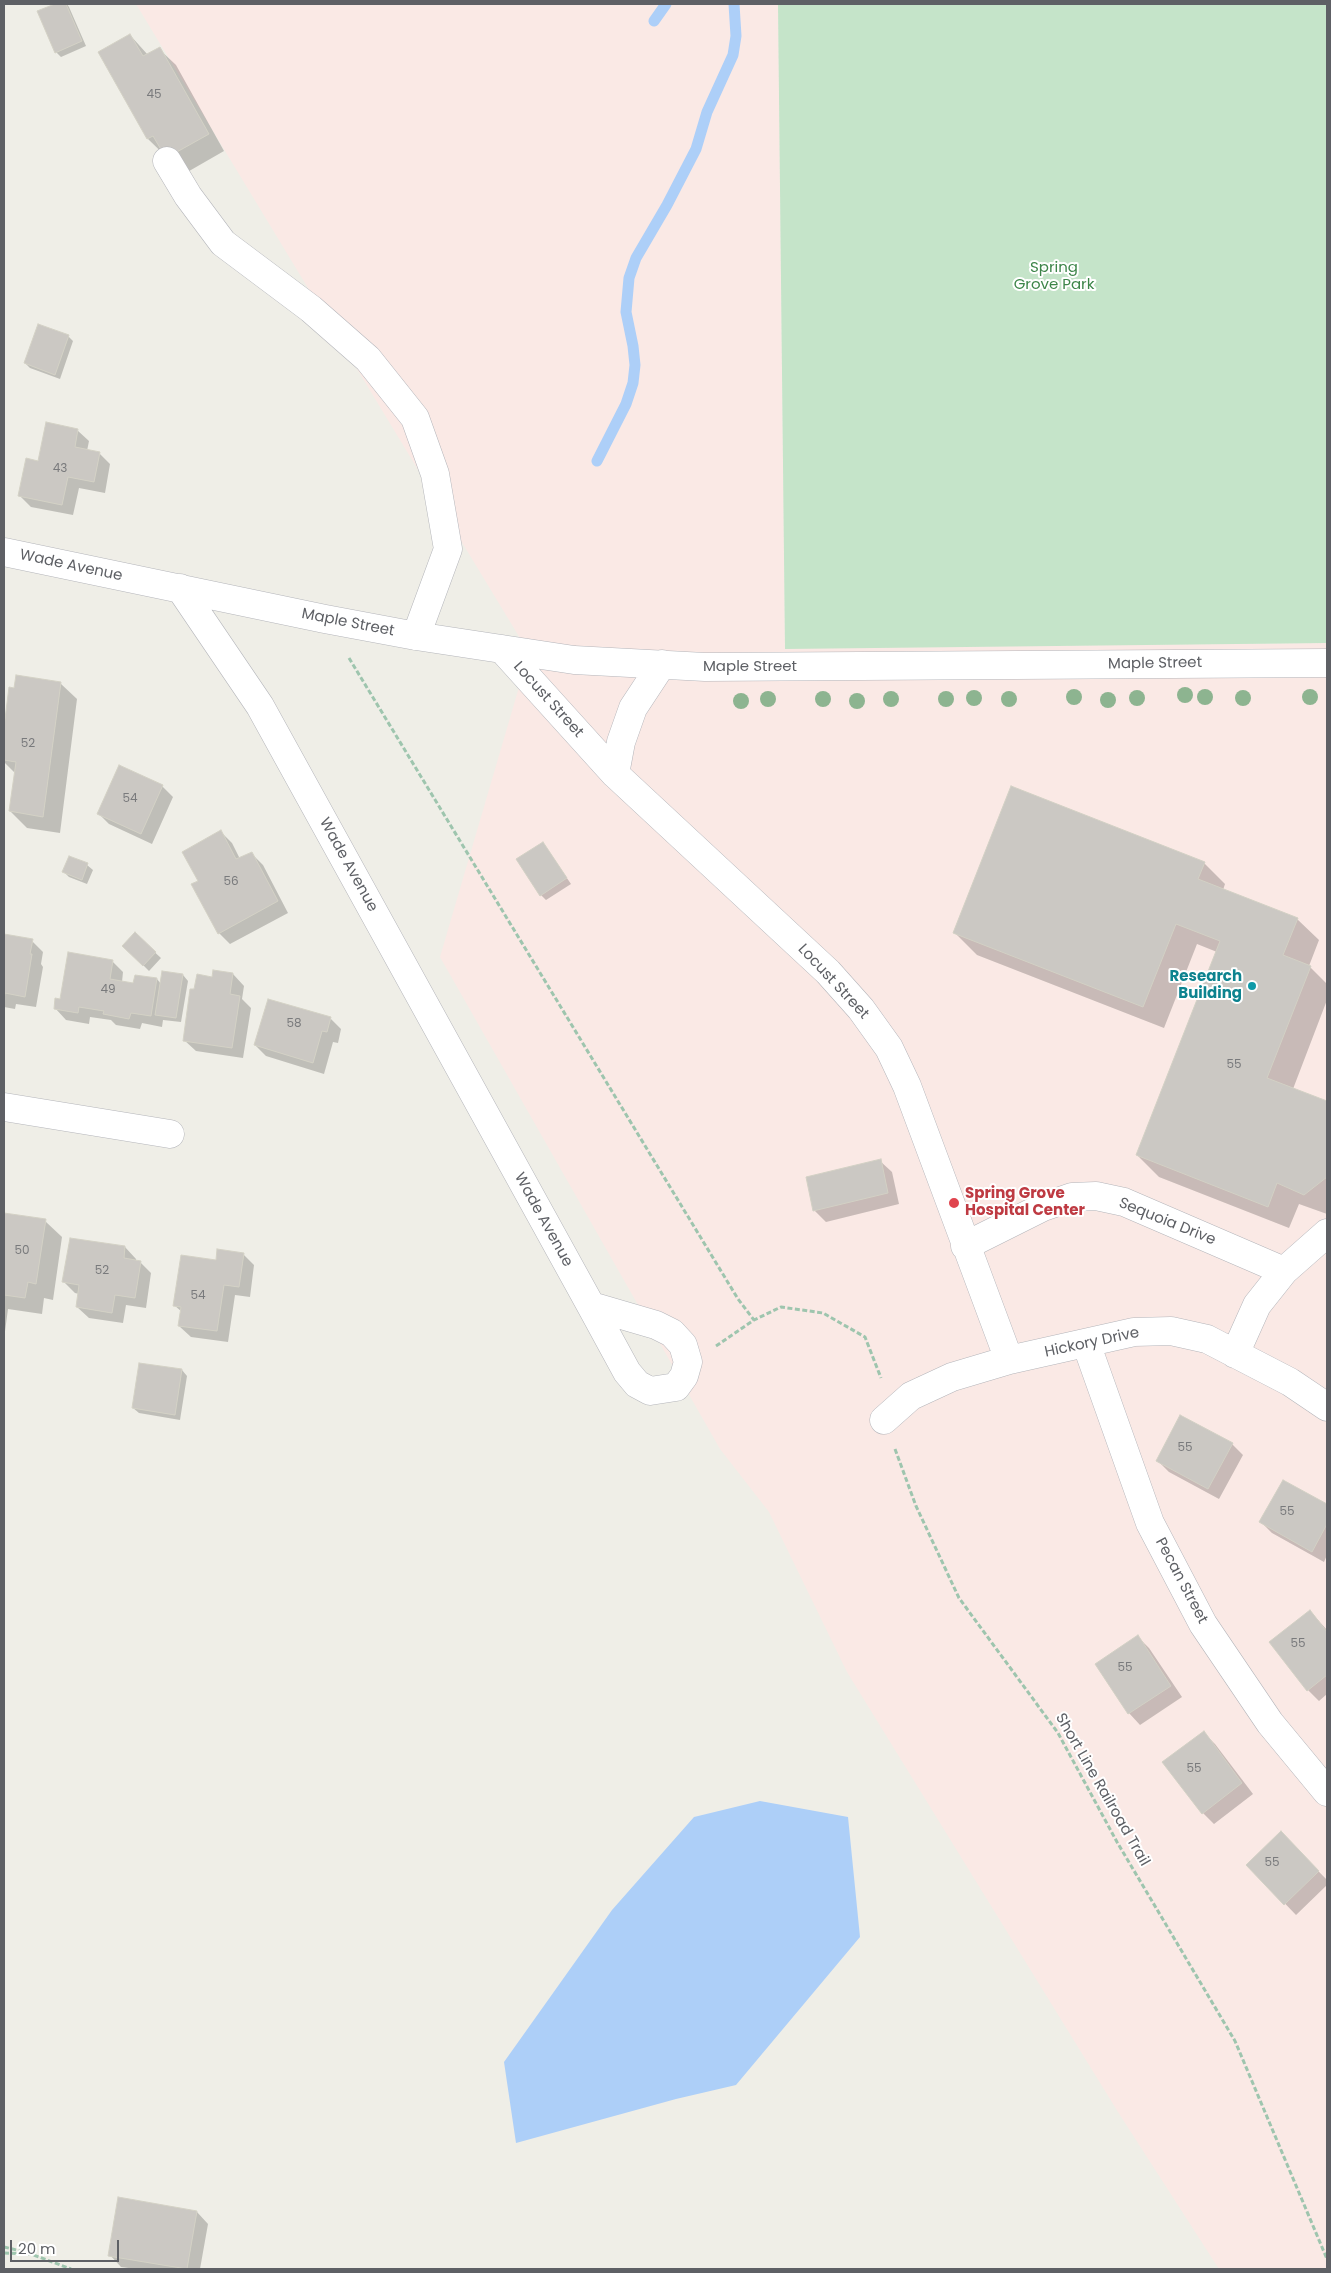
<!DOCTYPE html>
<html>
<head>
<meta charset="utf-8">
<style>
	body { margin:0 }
	#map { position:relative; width:1331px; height:2273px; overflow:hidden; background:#efeee7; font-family:Poppins,sans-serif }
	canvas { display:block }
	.frame { position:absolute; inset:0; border:5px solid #5e6065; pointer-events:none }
	.scale { position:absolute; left:10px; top:2240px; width:109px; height:22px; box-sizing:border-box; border:2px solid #5e6065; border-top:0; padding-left:6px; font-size:15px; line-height:18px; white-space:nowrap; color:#5e6065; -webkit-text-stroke:4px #fff; paint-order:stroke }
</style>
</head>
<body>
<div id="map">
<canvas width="1331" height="2273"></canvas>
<div class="frame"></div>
<div class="scale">20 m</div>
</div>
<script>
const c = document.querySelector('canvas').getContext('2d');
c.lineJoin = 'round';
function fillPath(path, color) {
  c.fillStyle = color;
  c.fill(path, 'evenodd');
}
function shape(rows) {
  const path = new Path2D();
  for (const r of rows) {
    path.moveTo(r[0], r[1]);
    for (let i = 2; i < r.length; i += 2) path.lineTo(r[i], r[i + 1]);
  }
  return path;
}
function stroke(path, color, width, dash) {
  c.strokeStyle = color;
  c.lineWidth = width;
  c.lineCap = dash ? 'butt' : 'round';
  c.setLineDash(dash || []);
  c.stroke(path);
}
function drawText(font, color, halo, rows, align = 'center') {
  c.font = font + ' Poppins,sans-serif';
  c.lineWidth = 4;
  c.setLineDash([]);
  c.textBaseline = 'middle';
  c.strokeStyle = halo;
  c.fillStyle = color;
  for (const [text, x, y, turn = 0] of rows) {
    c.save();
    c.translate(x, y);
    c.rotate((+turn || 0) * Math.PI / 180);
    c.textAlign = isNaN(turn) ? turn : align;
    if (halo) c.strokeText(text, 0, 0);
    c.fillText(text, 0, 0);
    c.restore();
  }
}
fillPath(shape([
	[136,4,778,4,785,648,1327,643,1327,2269,1219,2269,1118,2112,847,1672,769,1512,720,1449,440,957,529,653]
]), '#fae9e5');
fillPath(shape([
	[778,4,1327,4,1327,643,785,649]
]), '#c5e4c9');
fillPath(shape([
	[760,1801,848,1817,860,1937,736,2085,676,2099,516,2143,504,2062,612,1910,694,1817]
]), '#adcff8');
fillPath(shape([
	[58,4,67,4,69,7,86,46,61,57,56,52,39,12],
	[130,35,148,55,159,49,176,65,224,151,184,174,148,139,99,52],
	[68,336,73,341,60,379,30,368,25,363],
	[77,430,89,441,87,451,99,453,110,464,105,493,79,488,73,515,31,507,20,496,39,462],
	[60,683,77,699,60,833,27,828,10,811,16,774,4,762,4,736,11,689],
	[162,786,173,797,152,844,109,824,98,813],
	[221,832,232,843,240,859,252,854,263,865,288,913,230,944,219,933,199,881],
	[543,843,571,884,546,900,541,895],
	[1204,863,1225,884,1223,890,1297,919,1319,940,1309,966,1327,984,1327,1000,1293,1089,1327,1103,1327,1214,1299,1204,1289,1228,1159,1177,1137,1155,1217,952,1197,944,1164,1028,977,955,955,933],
	[87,865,93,870,87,884,69,877,64,872],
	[135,934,161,958,149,971,124,946],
	[4,936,32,941,43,952,41,964,43,967,36,1007,16,1004,15,1009,4,1007],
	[112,961,123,972,122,982,134,984,136,976,157,979,161,984,183,975,188,981,181,1022,163,1020,162,1027,142,1023,140,1029,116,1025,111,1020,90,1017,89,1024,66,1020,55,1008,61,1000],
	[233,974,244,986,242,999,251,1008,243,1058,196,1051,184,1040,195,991,213,978],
	[330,1018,341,1029,338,1043,333,1042,324,1074,266,1056,255,1045],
	[880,1161,892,1172,899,1204,826,1222,814,1210],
	[4,1215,45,1221,62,1237,53,1300,44,1298,42,1314,8,1309,4,1339],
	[125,1247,136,1259,136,1261,140,1262,151,1273,146,1308,126,1305,123,1323,89,1318,77,1307,79,1294,75,1293,64,1282],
	[243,1254,254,1265,250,1297,235,1295,228,1342,191,1337,179,1326,182,1312,174,1305,217,1262],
	[182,1370,187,1376,180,1420,139,1413,133,1408],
	[1232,1444,1243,1455,1219,1499,1169,1472,1158,1461],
	[1283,1482,1327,1506,1327,1555,1324,1562,1272,1533,1261,1522],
	[1310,1611,1327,1630,1327,1694,1319,1701,1308,1690],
	[1138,1637,1149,1648,1182,1697,1140,1725,1129,1713,1097,1664],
	[1204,1733,1215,1744,1253,1794,1214,1824,1203,1813],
	[1281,1833,1327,1880,1327,1885,1296,1915,1248,1865],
	[119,2199,197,2212,208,2224,200,2269,136,2269,121,2267,110,2255]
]), '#0003');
stroke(shape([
	[654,21,666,4],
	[597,461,626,404,633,383,635,365,633,346,626,312,629,278,636,258,667,205,696,149,707,112,733,55,736,36,734,4]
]), '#adcff8', 11);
const building = shape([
	[55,4,66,4,82,41,55,53,37,11,55,4],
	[130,34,143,56,160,47,209,134,166,158,153,136,147,139,98,52,130,34],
	[38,324,69,335,55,375,24,363,38,324],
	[46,422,78,429,75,447,100,452,94,482,68,477,62,505,18,496,26,458,38,461,46,422],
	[16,675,61,682,43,817,9,811,16,762,4,760,4,727,9,687,14,688,16,675],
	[119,765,163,785,141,834,97,814,119,765],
	[1011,786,1205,862,1198,879,1298,918,1283,955,1311,966,1267,1078,1327,1101,1327,1177,1304,1195,1277,1183,1268,1207,1136,1155,1220,941,1176,924,1143,1007,953,933,1011,786],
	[221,830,236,859,252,852,278,901,218,934,191,884,198,881,182,852,221,830],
	[543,842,567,878,540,896,516,859,543,842],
	[69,856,88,863,82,880,62,872,69,856],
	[135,932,156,952,143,966,122,946,135,932],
	[4,934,33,939,30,954,32,954,25,997,5,993,4,999,4,934],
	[68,952,113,960,110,979,133,983,135,975,157,978,151,1016,131,1013,129,1019,103,1014,104,1011,79,1007,78,1013,54,1009,55,998,60,999,68,952],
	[213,970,233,973,230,994,240,996,232,1048,183,1041,190,989,194,989,197,974,212,977,213,970],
	[162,971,183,974,176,1018,155,1015,162,971],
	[268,999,331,1017,327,1032,322,1031,313,1063,254,1045,268,999],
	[881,1159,888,1193,813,1211,806,1177,881,1159],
	[4,1213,46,1219,36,1284,28,1282,25,1298,4,1295,4,1213],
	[70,1238,125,1246,124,1258,141,1261,135,1298,115,1295,112,1313,76,1307,79,1285,62,1282,70,1238],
	[217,1249,244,1253,239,1287,224,1285,217,1331,178,1326,181,1307,173,1306,181,1255,216,1260,217,1249],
	[139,1363,182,1369,175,1415,132,1408,139,1363],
	[1180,1415,1233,1443,1208,1489,1156,1461,1180,1415],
	[1283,1480,1327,1504,1327,1524,1312,1552,1259,1522,1283,1480],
	[1310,1610,1327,1632,1327,1675,1307,1691,1269,1642,1310,1610],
	[1138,1635,1171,1686,1128,1714,1095,1664,1138,1635],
	[1204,1731,1242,1783,1202,1814,1162,1762,1204,1731],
	[1281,1831,1319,1871,1284,1905,1246,1865,1281,1831],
	[118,2197,197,2211,187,2269,108,2256,118,2197]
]);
fillPath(building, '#cbc8c3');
stroke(building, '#d3d1c5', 1);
const minor = shape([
	[167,161,188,196,223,243,311,309,368,359,415,418,435,474,448,549,416,636],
	[4,552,325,619,416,636,574,660,705,667,1327,663],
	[180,588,260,706,591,1306,627,1372,637,1384,650,1391,676,1387,684,1376,688,1362,683,1345,672,1333,656,1325,591,1306],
	[502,649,615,774,828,972,861,1009,889,1048,907,1086,1009,1360],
	[615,774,621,742,633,708,662,664],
	[4,1107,170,1134],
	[965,1246,1043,1207,1072,1197,1096,1196,1124,1202,1284,1271],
	[1086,1343,1150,1523,1203,1624,1270,1723,1327,1792],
	[1235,1354,1257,1305,1284,1271,1327,1233],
	[884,1420,911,1396,952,1377,1009,1360,1134,1332,1171,1331,1207,1339,1290,1382,1327,1407]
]);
stroke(minor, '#b4b5ba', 29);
stroke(shape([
	[349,658,738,1299,754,1320],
	[716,1346,754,1320,781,1307,823,1313,865,1337,881,1378],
	[895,1449,916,1506,959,1598,1058,1733,1117,1842,1235,2041,1327,2259],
	[4,2247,25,2252],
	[4,2253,31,2254,71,2269]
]), '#9ec5ae', 3, [5, 2.5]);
stroke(minor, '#fff', 28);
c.fillStyle = '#8db490';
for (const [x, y] of [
	[1185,695],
	[1074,697],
	[1205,697],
	[1310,697],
	[974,698],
	[1137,698],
	[1243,698],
	[768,699],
	[823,699],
	[891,699],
	[946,699],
	[1009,699],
	[1108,700],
	[741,701],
	[857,701]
]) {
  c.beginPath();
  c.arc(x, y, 8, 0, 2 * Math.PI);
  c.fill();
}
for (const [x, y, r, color] of [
	[1252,986,5,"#0f9aa8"],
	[954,1203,6,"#e0444e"]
]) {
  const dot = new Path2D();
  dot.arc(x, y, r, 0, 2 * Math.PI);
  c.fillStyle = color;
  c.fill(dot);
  stroke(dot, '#fff', 2);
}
drawText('12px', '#797a7c', null, [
	["45",154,95],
	["43",60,469],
	["52",28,744],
	["54",130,799],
	["56",231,882],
	["49",108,990],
	["58",294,1024],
	["55",1234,1065],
	["50",22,1251],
	["52",102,1271],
	["54",198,1296],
	["55",1185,1448],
	["55",1287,1512],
	["55",1298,1644],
	["55",1125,1668],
	["55",1194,1769],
	["55",1272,1863]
]);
drawText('15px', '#3d8549', '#fff', [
	["Spring",1054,268],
	["Grove Park",1054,285]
]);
drawText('15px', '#5e6065', '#fff', [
	["Wade Avenue",71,566,12],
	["Maple Street",348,623,11],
	["Maple Street",1155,664,-1],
	["Maple Street",750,667],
	["Locust Street",548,700,48],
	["Wade Avenue",348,865,61],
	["Locust Street",833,982,47],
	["Wade Avenue",543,1220,61],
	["Sequoia Drive",1167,1222,22],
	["Hickory Drive",1092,1343,-12],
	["Pecan Street",1181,1581,62],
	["Short Line Railroad Trail",1102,1790,60]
]);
drawText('bold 15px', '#0d838f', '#fff', [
	["Research",1242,977],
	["Building",1242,994]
], 'right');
drawText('bold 15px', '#be3a42', '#fff', [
	["Spring Grove",965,1194],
	["Hospital Center",965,1211]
], 'left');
</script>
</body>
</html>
